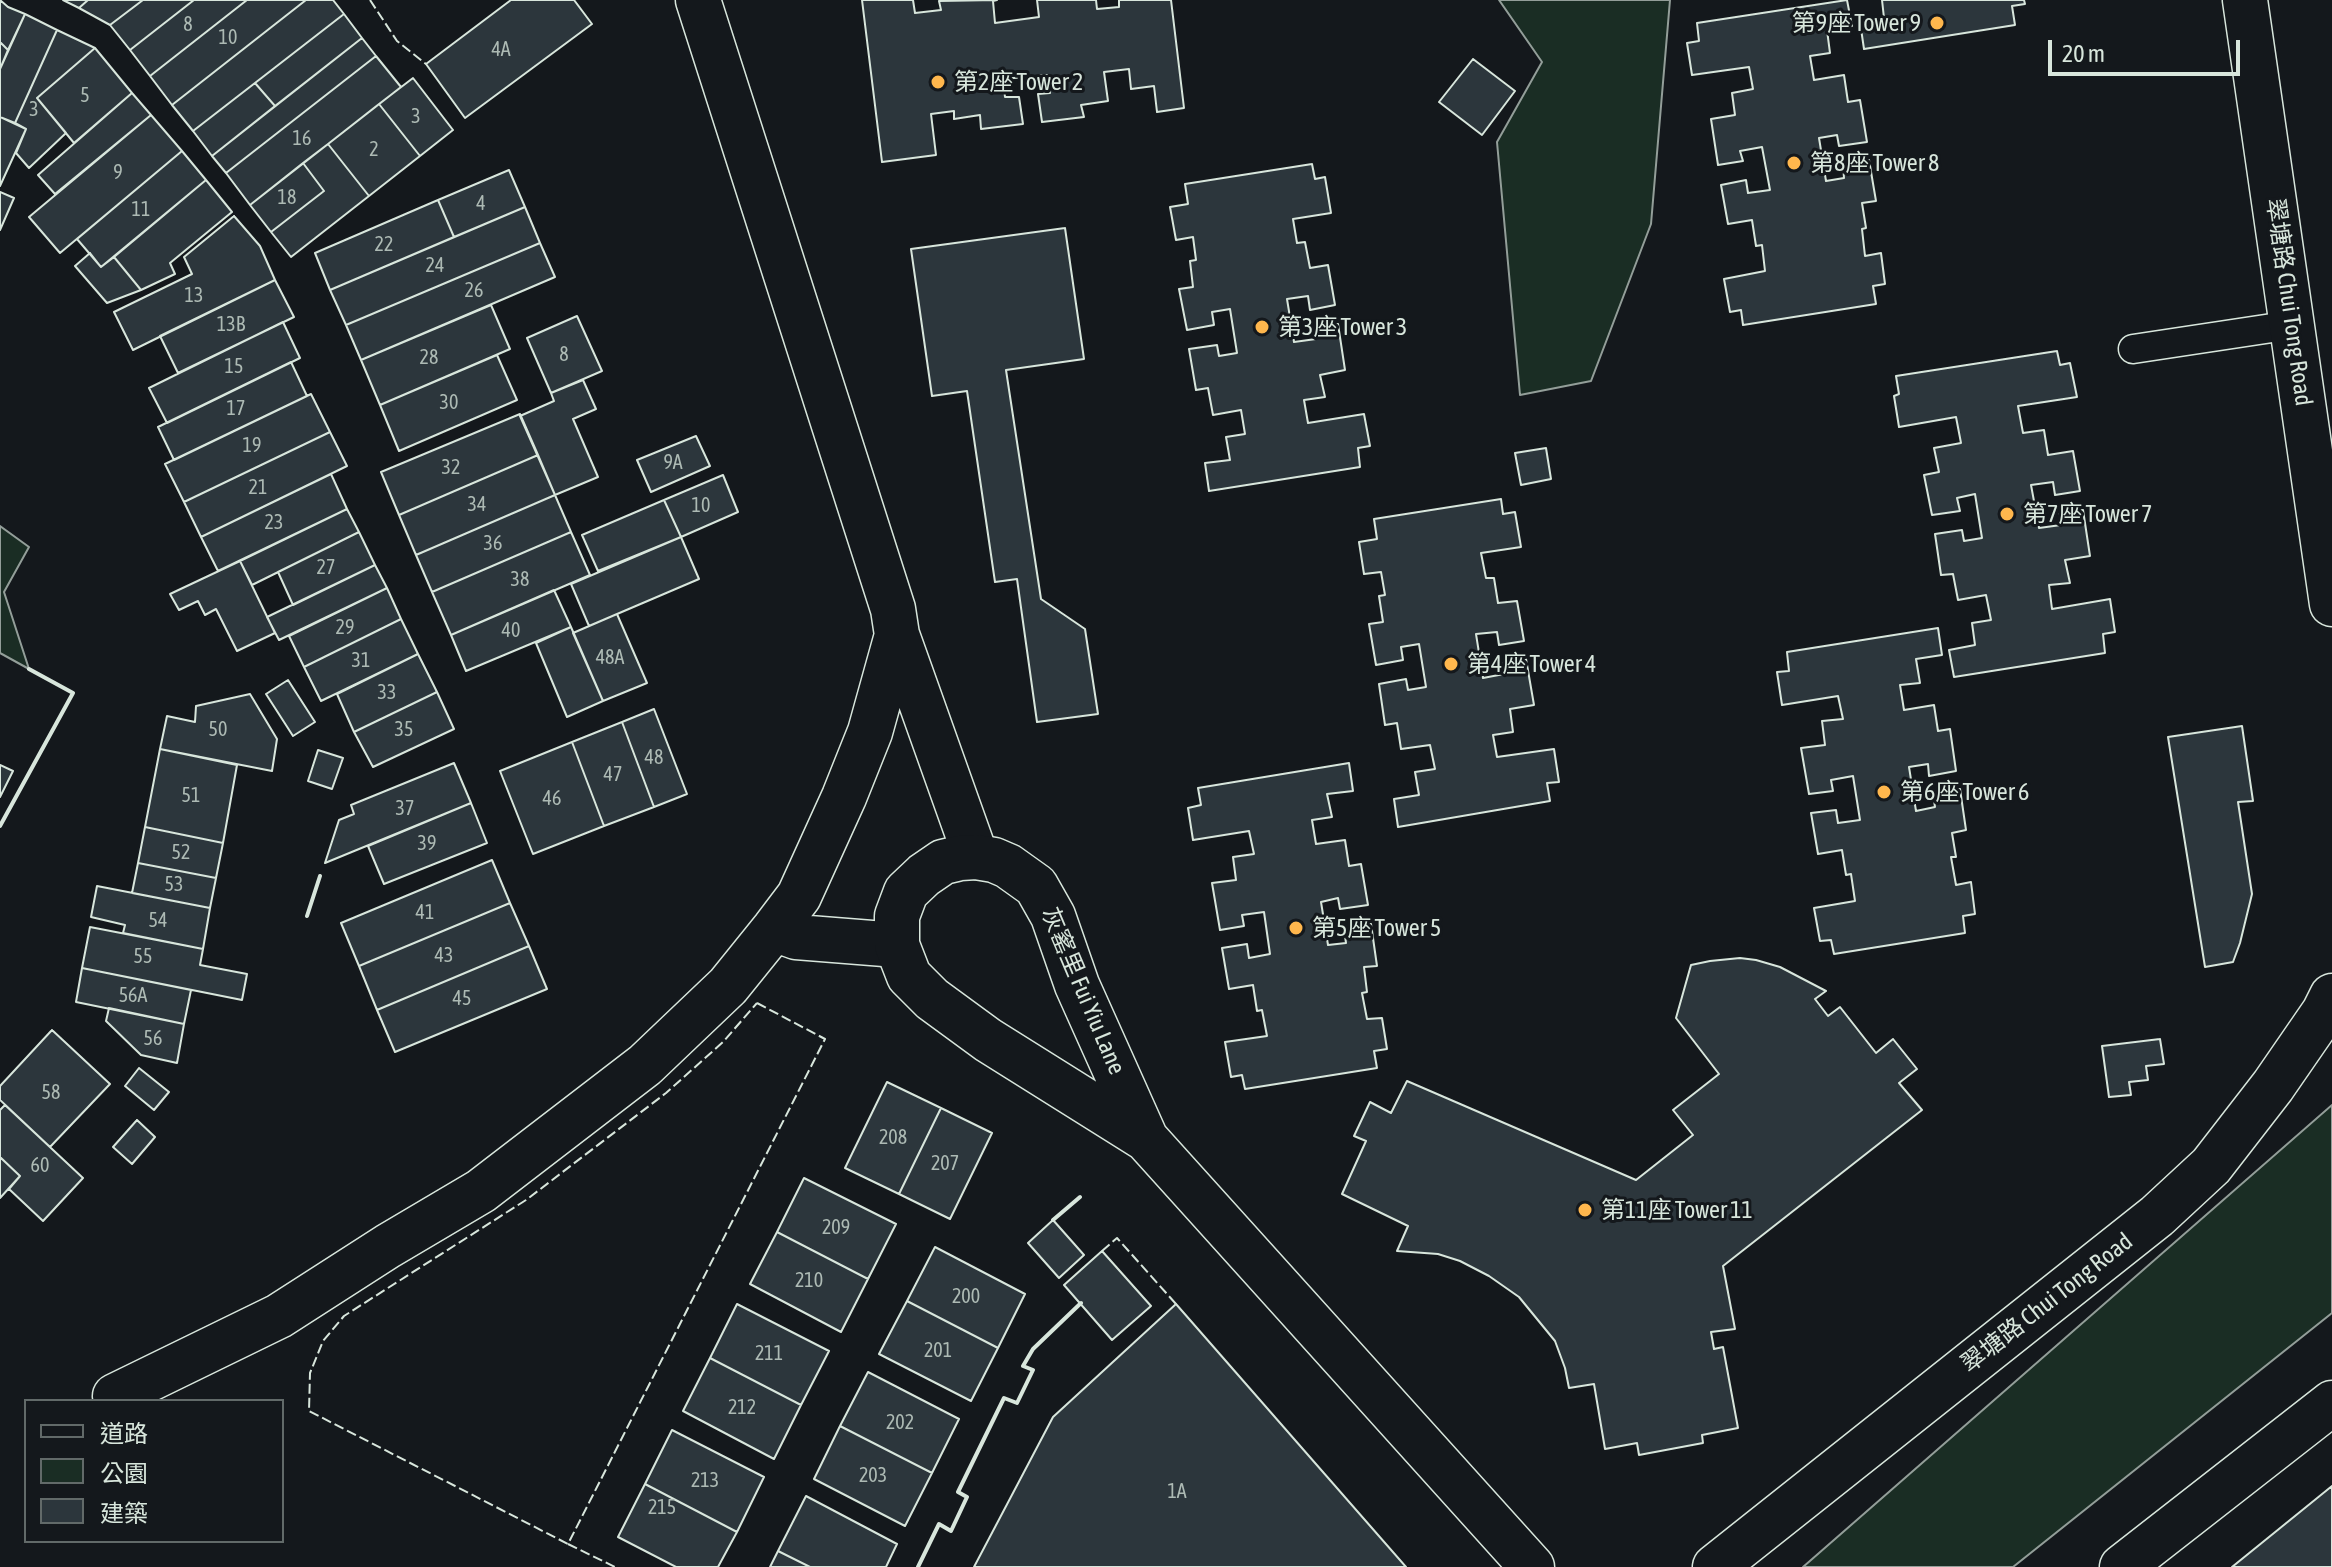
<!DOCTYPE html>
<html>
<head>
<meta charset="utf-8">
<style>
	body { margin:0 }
	#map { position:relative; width:2332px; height:1567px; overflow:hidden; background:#14181c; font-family:"Asap Condensed","Noto Sans TC",sans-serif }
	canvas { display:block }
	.legend { position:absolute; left:24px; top:1399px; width:260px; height:144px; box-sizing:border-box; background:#14181c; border:2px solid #626a69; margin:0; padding:10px 14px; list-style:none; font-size:24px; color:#d8e6dc }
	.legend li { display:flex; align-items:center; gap:16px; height:40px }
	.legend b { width:40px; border:2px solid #626a69 }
	.scale { position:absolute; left:2048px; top:40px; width:192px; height:36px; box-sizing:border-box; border:4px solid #d8e6dc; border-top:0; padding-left:10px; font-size:24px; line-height:28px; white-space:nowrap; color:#d8e6dc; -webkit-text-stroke:6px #14181c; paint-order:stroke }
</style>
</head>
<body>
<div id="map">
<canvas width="2332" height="1567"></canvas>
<ul class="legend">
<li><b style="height:10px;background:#14181c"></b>道路</li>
<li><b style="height:22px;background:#1a2d24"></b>公園</li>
<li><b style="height:22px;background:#2c363c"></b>建築</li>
</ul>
<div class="scale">20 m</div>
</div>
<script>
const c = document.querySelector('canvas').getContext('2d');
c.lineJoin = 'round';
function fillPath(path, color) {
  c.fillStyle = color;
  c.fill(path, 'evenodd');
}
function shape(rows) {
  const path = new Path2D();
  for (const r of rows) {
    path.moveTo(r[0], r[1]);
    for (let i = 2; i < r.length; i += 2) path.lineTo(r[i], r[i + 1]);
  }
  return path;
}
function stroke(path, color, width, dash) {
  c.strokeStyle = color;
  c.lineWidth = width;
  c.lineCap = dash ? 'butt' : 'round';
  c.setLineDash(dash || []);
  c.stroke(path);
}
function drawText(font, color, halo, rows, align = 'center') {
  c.font = font + ' "Asap Condensed","Noto Sans TC",sans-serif';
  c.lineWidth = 6;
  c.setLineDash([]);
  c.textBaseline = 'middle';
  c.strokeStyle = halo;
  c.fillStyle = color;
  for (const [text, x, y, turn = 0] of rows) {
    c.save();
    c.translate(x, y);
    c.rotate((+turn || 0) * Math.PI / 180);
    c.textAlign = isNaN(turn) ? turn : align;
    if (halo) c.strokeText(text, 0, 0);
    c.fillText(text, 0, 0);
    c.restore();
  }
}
const green = shape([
	[1499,0,1670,0,1651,224,1591,381,1520,395,1497,142,1542,62,1499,0],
	[0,526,29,547,4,592,29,669,0,653,0,526],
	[2332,1105,2332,1313,2013,1567,1803,1567,2332,1105]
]);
fillPath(green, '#1a2d24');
stroke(green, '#939e99', 2);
const building = shape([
	[0,0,8,7,25,14,8,50,0,42,0,0],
	[63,0,88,0,79,8,63,0],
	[88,0,143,0,110,25,79,8,88,0],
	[143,0,194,0,130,50,110,25,143,0],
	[194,0,247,0,150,76,130,50,194,0],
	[247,0,306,0,172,105,150,76,247,0],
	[306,0,333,0,344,14,193,131,172,105,306,0],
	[511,0,574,0,592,24,465,118,426,64,511,0],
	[862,0,913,0,915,13,941,10,939,1,997,0,993,1,995,23,1039,17,1037,0,1096,0,1097,9,1119,7,1119,0,1171,0,1184,108,1157,112,1154,86,1131,89,1129,69,1104,72,1108,101,1081,105,1084,117,1042,122,1038,94,1050,93,1047,75,1003,79,1005,97,1019,97,1023,124,981,129,980,115,954,119,954,111,931,114,936,155,882,162,862,0],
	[1847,0,1852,26,1827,30,1830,53,1810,56,1814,80,1844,75,1848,102,1860,100,1867,142,1839,146,1837,135,1819,138,1826,181,1844,178,1843,165,1869,160,1876,201,1862,203,1866,228,1862,229,1865,256,1881,253,1885,284,1873,286,1876,304,1743,325,1741,310,1730,312,1724,279,1765,271,1762,245,1756,246,1752,220,1728,224,1721,185,1746,180,1748,193,1770,190,1762,147,1740,151,1743,161,1718,165,1711,119,1735,115,1732,93,1753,89,1749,67,1692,75,1687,43,1699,41,1697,23,1847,0],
	[1882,0,2024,0,2025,4,2012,6,2015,25,1864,49,1860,22,1884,18,1882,0],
	[25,14,57,30,15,123,0,117,0,69,25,14],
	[344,14,362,38,275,106,255,83,344,14],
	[57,30,95,48,37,98,66,133,29,168,16,153,26,129,15,123,57,30],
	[362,38,376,56,226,173,212,156,362,38],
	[0,42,8,50,0,69,0,42],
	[95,48,132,93,74,143,37,98,95,48],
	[376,56,401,87,250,205,226,173,376,56],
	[1473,59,1515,91,1482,135,1439,102,1473,59],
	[413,78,453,130,420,156,379,104,413,78],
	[255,83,275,106,212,156,193,131,255,83],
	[132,93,151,115,55,194,38,175,132,93],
	[379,104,420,156,369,196,328,144,379,104],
	[151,115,182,151,60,253,29,217,151,115],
	[0,117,26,129,0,186,0,117],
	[328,144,369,196,291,257,271,232,324,191,303,163,328,144],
	[182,151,206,180,101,267,77,239,182,151],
	[303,163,324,191,271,232,250,205,303,163],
	[1312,164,1315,179,1325,177,1331,213,1293,219,1297,243,1305,242,1310,268,1328,265,1335,305,1310,310,1308,296,1287,299,1294,342,1316,339,1314,328,1338,324,1345,370,1320,375,1325,397,1304,400,1308,423,1364,414,1370,446,1358,448,1360,467,1209,491,1205,463,1230,460,1226,437,1245,434,1241,410,1213,415,1208,388,1196,390,1189,349,1217,345,1219,356,1237,353,1230,309,1212,312,1214,325,1187,330,1179,289,1193,287,1190,261,1196,260,1193,237,1176,240,1170,207,1188,204,1185,184,1312,164],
	[509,170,525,207,454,237,438,200,509,170],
	[206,180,232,212,170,263,175,274,141,290,114,257,206,180],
	[0,192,14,198,0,230,0,192],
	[438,200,454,237,330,290,315,253,438,200],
	[525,207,540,243,346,325,330,290,525,207],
	[234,216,260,246,275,280,133,350,114,312,192,274,184,257,234,216],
	[1065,228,1084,359,1006,370,1041,599,1085,629,1098,714,1037,722,1017,579,995,582,967,391,932,396,911,249,1065,228],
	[540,243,555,277,361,360,346,325,540,243],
	[90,253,101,267,114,257,141,290,107,303,75,266,90,253],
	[275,280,294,317,178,373,160,336,275,280],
	[491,305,510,349,380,405,361,360,491,305],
	[577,316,602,371,551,393,527,338,577,316],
	[283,322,300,358,167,423,149,388,283,322],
	[2057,351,2060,365,2070,363,2077,397,2018,406,2023,433,2044,430,2048,455,2073,451,2080,491,2055,495,2053,482,2031,485,2039,528,2061,525,2059,514,2083,510,2090,556,2065,560,2070,583,2049,585,2052,609,2110,599,2115,632,2103,634,2105,653,1954,677,1949,650,1975,645,1972,623,1991,620,1986,595,1958,600,1953,574,1941,575,1935,534,1962,530,1964,541,1982,538,1975,494,1957,498,1960,511,1932,515,1924,475,1939,472,1934,448,1961,443,1956,417,1899,427,1894,396,1899,394,1896,376,2057,351],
	[497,355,517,400,399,451,380,405,497,355],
	[291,362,307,396,174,460,158,427,291,362],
	[583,380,596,409,573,419,598,477,555,495,520,416,554,401,551,393,583,380],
	[311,394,330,432,184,502,165,464,311,394],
	[520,414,538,455,399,515,381,472,520,414],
	[330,432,347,466,201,537,184,502,330,432],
	[696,436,710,466,651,492,637,460,696,436],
	[1546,448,1551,479,1521,485,1515,453,1546,448],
	[538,455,555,495,416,555,399,515,538,455],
	[331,474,347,509,218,571,201,537,331,474],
	[723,475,738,512,681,537,664,500,723,475],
	[555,495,571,532,432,592,416,555,555,495],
	[1501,499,1503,514,1515,512,1521,547,1481,553,1486,578,1494,578,1498,603,1517,601,1524,641,1499,645,1497,632,1476,634,1483,678,1504,674,1502,663,1526,659,1534,705,1510,709,1513,732,1493,735,1497,757,1554,749,1559,782,1547,783,1550,801,1398,827,1394,799,1419,795,1415,772,1435,769,1430,745,1401,749,1397,723,1385,725,1379,684,1406,679,1408,690,1426,687,1419,644,1401,647,1403,660,1376,665,1369,624,1383,622,1379,596,1385,595,1381,572,1364,574,1359,542,1377,539,1374,519,1501,499],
	[664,500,681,537,598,571,582,535,664,500],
	[347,509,359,532,252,585,240,561,347,509],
	[359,532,375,565,293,605,278,572,359,532],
	[571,532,590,575,451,635,432,592,571,532],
	[681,537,699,579,589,626,571,584,681,537],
	[240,561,275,633,237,651,216,609,205,615,198,601,179,610,170,594,240,561],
	[375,565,387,588,279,640,267,617,375,565],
	[387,588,401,619,304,667,289,636,387,588],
	[554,590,571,627,466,671,451,635,554,590],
	[617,614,647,683,603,701,573,633,617,614],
	[401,619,418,654,321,701,304,667,401,619],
	[571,627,603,701,567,717,536,643,571,627],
	[1938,628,1942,655,1916,659,1920,683,1900,685,1904,710,1934,705,1938,731,1950,729,1956,771,1929,776,1928,764,1909,767,1916,811,1935,807,1933,794,1960,789,1966,830,1952,833,1956,857,1951,857,1956,885,1971,882,1975,914,1963,916,1965,933,1834,954,1831,940,1820,941,1814,908,1855,901,1851,874,1846,875,1842,850,1818,854,1811,813,1836,810,1838,823,1860,820,1853,776,1831,780,1833,791,1809,794,1801,748,1825,745,1822,721,1843,719,1838,696,1782,705,1777,672,1789,671,1787,652,1938,628],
	[418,654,437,692,354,732,337,694,418,654],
	[288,680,315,722,293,736,266,694,288,680],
	[437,692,454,729,373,767,354,732,437,692],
	[250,694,277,739,272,771,160,749,167,716,195,722,196,706,250,694],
	[654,709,687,794,654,807,622,722,654,709],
	[622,722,654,807,604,826,572,742,622,722],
	[2242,726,2253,801,2238,802,2252,894,2240,943,2233,962,2205,967,2168,737,2242,726],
	[572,742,604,826,533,854,500,771,572,742],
	[160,749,237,765,223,843,145,827,160,749],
	[318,750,343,758,332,789,308,781,318,750],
	[454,763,471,803,325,863,339,820,354,814,351,805,454,763],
	[1349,763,1353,791,1327,794,1332,817,1312,820,1316,844,1345,840,1349,866,1361,864,1368,905,1340,909,1338,898,1321,902,1328,945,1346,943,1344,929,1371,924,1377,966,1364,967,1367,992,1362,993,1367,1019,1382,1018,1387,1049,1374,1051,1377,1068,1245,1089,1242,1075,1231,1077,1225,1042,1267,1036,1262,1010,1257,1011,1253,985,1229,989,1222,948,1247,944,1249,958,1270,954,1264,912,1242,915,1244,926,1220,930,1212,883,1236,880,1233,857,1254,854,1249,831,1193,840,1188,808,1201,805,1198,788,1349,763],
	[0,765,13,771,0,797,0,765],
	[471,803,487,843,384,884,368,846,471,803],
	[145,827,223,843,216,878,138,863,145,827],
	[492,860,510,903,359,966,341,923,492,860],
	[138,863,216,878,210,908,132,893,138,863],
	[97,886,210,908,203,949,123,933,125,925,91,917,97,886],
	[510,903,529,946,377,1010,359,966,510,903],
	[90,927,203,949,200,965,247,974,242,1000,82,968,90,927],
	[529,946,547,989,395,1052,377,1010,529,946],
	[1740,958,1756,960,1780,967,1826,991,1815,999,1828,1016,1840,1007,1876,1053,1893,1039,1917,1069,1899,1083,1922,1110,1723,1266,1735,1329,1711,1332,1714,1349,1723,1347,1738,1428,1702,1435,1703,1443,1639,1455,1637,1443,1605,1449,1594,1384,1569,1388,1565,1368,1555,1341,1519,1297,1489,1276,1460,1261,1438,1254,1397,1251,1408,1226,1342,1194,1366,1141,1354,1136,1370,1102,1391,1113,1407,1081,1636,1180,1693,1135,1673,1110,1719,1074,1676,1018,1691,965,1710,961,1740,958],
	[82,968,191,990,184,1024,76,1002,82,968],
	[109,1008,184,1024,177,1063,141,1055,106,1021,109,1008],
	[52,1030,110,1084,50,1147,0,1100,0,1086,52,1030],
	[2160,1039,2164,1064,2146,1066,2148,1080,2129,1082,2131,1095,2109,1097,2102,1046,2160,1039],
	[139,1068,169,1092,154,1110,125,1086,139,1068],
	[887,1082,941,1108,899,1194,845,1168,887,1082],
	[5,1105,83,1178,43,1221,9,1189,20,1176,0,1157,0,1110,5,1105],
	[941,1108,992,1133,950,1219,899,1194,941,1108],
	[137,1120,155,1137,132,1164,113,1147,137,1120],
	[0,1157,20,1176,0,1198,0,1157],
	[804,1178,896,1224,868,1279,777,1232,804,1178],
	[1053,1220,1084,1255,1059,1278,1028,1243,1053,1220],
	[777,1232,868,1279,841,1332,750,1284,777,1232],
	[935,1247,1025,1294,998,1348,907,1301,935,1247],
	[1102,1251,1151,1306,1112,1340,1064,1285,1102,1251],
	[907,1301,998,1348,971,1401,879,1354,907,1301],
	[737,1304,829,1351,801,1405,710,1358,737,1304],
	[1176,1304,1406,1567,974,1567,1053,1417,1176,1304],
	[710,1358,801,1405,774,1459,683,1411,710,1358],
	[868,1372,959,1419,932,1473,840,1426,868,1372],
	[840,1426,932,1473,905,1526,814,1479,840,1426],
	[672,1430,764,1477,737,1532,645,1484,672,1430],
	[645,1484,737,1532,718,1567,676,1567,618,1537,645,1484],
	[2332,1486,2332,1567,2232,1567,2332,1486],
	[806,1496,897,1544,886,1567,810,1567,778,1551,806,1496],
	[778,1551,810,1567,770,1567,778,1551]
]);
fillPath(building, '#2c363c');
stroke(building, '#d8e6dc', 2);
const service = shape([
	[2133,349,2292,325]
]);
const pedestrian = shape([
	[897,635,976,857],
	[774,929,796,937,897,945],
	[115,1396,279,1316,388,1246,481,1191,645,1065,728,986,774,929,799,896,844,797,870,732,897,635,893,609,698,0]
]);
const minor = shape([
	[2245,0,2332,604],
	[1146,1139,1077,985,1053,916,1036,886,1008,866,994,860,976,857,960,858,943,862,924,875,906,892,897,916,897,945,909,976,932,999,988,1040,1146,1139,1532,1567],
	[1715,1567,2157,1216,2211,1166,2273,1086,2324,1012,2332,996],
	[2122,1567,2332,1403]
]);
stroke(service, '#d8e6dc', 31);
stroke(pedestrian, '#d8e6dc', 47);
stroke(minor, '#d8e6dc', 47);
stroke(service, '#14181c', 28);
stroke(pedestrian, '#14181c', 44);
stroke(minor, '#14181c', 44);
stroke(shape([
	[370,0,397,41,426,64],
	[757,1003,825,1039,568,1544,309,1411,310,1373,323,1341,344,1316,526,1200,666,1093,723,1042,757,1003],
	[1102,1251,1117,1238,1176,1304],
	[568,1544,615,1567]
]), '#d8e6dc', 2, [10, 4]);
stroke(shape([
	[0,826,73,693,29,669],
	[307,916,320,876],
	[1053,1220,1080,1197],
	[918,1567,939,1524,951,1531,967,1497,958,1492,1004,1398,1017,1403,1033,1370,1023,1366,1033,1349,1081,1303]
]), '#d8e6dc', 4);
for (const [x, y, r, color] of [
	[1937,23,8,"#ffb74d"],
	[938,82,8,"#ffb74d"],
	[1794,163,8,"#ffb74d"],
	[1262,327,8,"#ffb74d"],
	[2007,514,8,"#ffb74d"],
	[1451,664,8,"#ffb74d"],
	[1884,792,8,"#ffb74d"],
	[1296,928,8,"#ffb74d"],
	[1585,1210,8,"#ffb74d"]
]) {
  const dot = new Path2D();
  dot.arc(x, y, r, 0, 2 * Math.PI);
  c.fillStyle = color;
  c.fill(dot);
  stroke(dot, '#14181c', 3);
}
drawText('20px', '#adbab4', null, [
	["8",188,25],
	["10",228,38],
	["4A",501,50],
	["5",85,96],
	["3",34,110],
	["3",416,117],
	["16",302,139],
	["2",374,150],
	["9",118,173],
	["18",287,198],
	["4",481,204],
	["11",141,210],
	["22",384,245],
	["24",435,266],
	["26",474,291],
	["13",194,296],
	["13B",231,325],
	["8",564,355],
	["28",429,358],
	["15",234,367],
	["30",449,403],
	["17",236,409],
	["19",252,446],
	["9A",673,463],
	["32",451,468],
	["21",258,488],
	["34",477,505],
	["10",701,506],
	["23",274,523],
	["36",493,544],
	["27",326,568],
	["38",520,580],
	["29",345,628],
	["40",511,631],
	["48A",610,658],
	["31",361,661],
	["33",387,693],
	["50",218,730],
	["35",404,730],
	["48",654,758],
	["47",613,775],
	["51",191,796],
	["46",552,799],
	["37",405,809],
	["39",427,844],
	["52",181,853],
	["53",174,885],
	["41",425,913],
	["54",158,921],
	["43",444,956],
	["55",143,957],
	["56A",133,996],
	["45",462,999],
	["56",153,1039],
	["58",51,1093],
	["208",893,1138],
	["207",945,1164],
	["60",40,1166],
	["209",836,1228],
	["210",809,1281],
	["200",966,1297],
	["201",938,1351],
	["211",769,1354],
	["212",742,1408],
	["202",900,1423],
	["203",873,1476],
	["213",705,1481],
	["1A",1177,1492],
	["215",662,1508]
]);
drawText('24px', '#d8e6dc', '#14181c', [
	["第9座 Tower 9",1921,23,"right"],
	["第2座 Tower 2",954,82],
	["第8座 Tower 8",1810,163],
	["第3座 Tower 3",1278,327],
	["第7座 Tower 7",2023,514],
	["第4座 Tower 4",1467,664],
	["第6座 Tower 6",1900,792],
	["第5座 Tower 5",1312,928],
	["第11座 Tower 11",1601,1210]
], 'left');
drawText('24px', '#d8e6dc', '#14181c', [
	["翠塘路 Chui Tong Road",2289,302,82],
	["灰窰里 Fui Yiu Lane",1083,991,67],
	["翠塘路 Chui Tong Road",2047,1303,-38]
]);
</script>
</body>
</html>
